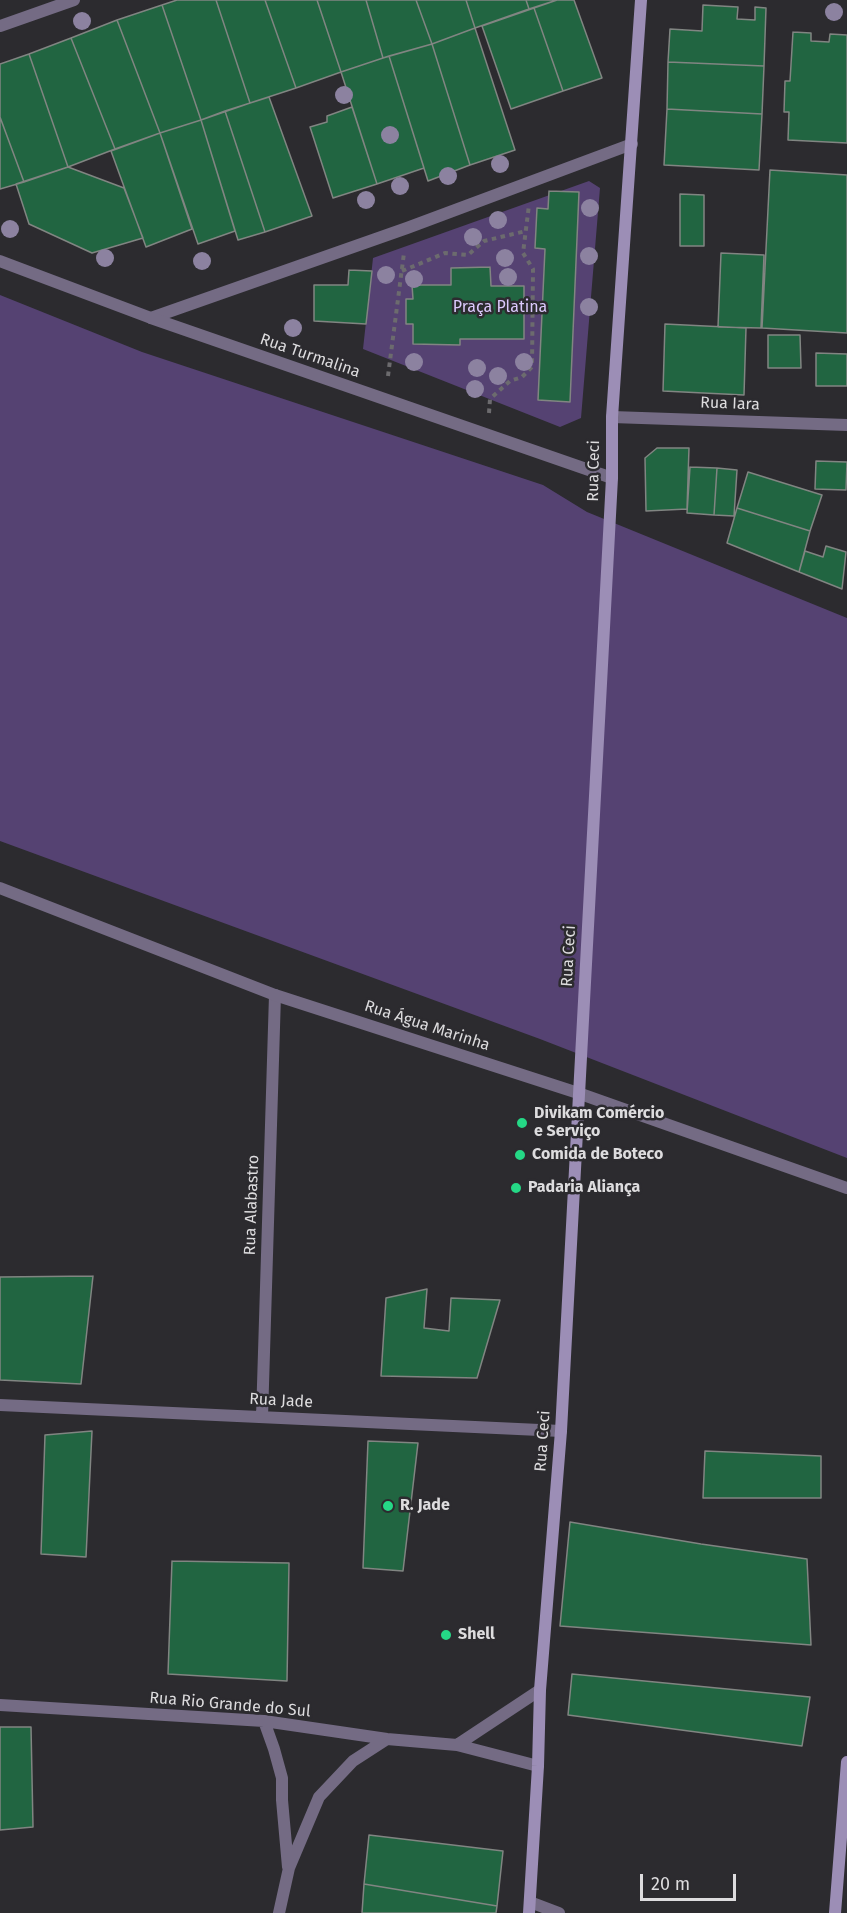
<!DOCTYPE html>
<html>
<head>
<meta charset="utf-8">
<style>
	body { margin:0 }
	#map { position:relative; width:847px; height:1913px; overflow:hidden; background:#2c2b2f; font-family:"Fira Sans",sans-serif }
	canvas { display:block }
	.scale { position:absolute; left:640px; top:1874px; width:96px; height:27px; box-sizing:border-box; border:3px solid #dddcde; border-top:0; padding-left:8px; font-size:18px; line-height:21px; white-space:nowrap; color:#dddcde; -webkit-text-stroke:4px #2c2b2f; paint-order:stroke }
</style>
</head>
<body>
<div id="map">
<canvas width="847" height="1913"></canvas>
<div class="scale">20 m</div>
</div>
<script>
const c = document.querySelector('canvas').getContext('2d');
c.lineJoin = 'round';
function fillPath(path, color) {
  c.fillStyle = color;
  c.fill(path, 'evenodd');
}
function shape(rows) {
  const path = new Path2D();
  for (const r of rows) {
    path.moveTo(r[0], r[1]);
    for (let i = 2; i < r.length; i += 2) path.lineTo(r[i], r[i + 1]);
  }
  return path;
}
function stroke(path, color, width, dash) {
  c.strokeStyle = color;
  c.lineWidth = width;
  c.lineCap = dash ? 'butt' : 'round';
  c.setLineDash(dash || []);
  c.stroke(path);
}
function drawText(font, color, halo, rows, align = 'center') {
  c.font = font + ' "Fira Sans",sans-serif';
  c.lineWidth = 5;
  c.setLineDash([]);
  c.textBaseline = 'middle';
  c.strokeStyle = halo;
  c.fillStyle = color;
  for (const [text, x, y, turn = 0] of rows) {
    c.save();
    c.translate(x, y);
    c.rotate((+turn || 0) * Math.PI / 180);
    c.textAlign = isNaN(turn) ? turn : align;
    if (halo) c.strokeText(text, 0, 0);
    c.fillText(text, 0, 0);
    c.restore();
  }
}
fillPath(shape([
	[589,181,600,188,581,418,560,427,363,349,373,258],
	[0,295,142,352,543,485,587,512,847,618,847,1158,540,1039,0,841]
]), '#554272');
const building = shape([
	[177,0,216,0,250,103,201,120,162,5,177,0],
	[216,0,265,0,296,88,250,103,216,0],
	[265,0,317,0,341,72,296,88,265,0],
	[317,0,366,0,383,58,341,72,317,0],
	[366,0,416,0,432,44,383,58,366,0],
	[416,0,466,0,475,28,432,44,416,0],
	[466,0,526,0,529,9,475,28,466,0],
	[526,0,557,0,529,9,526,0],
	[557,0,574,0,602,78,563,91,534,8,557,0],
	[162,5,201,120,160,133,117,20,162,5],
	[703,5,738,7,737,19,755,20,755,7,766,8,764,66,668,62,670,29,702,31,703,5],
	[534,8,563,91,511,109,482,26,534,8],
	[117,20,160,133,115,149,71,38,117,20],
	[475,28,515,150,470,165,432,44,475,28],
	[793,32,811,33,811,41,829,42,830,34,847,35,847,143,788,140,789,112,784,112,785,81,790,81,793,32],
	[71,38,115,149,68,167,29,54,71,38],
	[432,44,470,165,428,181,389,56,432,44],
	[29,54,68,167,24,182,0,117,0,64,29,54],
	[389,56,424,168,377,184,341,72,389,56],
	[668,62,764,66,762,114,667,109,668,62],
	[269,97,312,216,265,232,225,111,269,97],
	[352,107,377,184,333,198,310,127,327,122,327,116,352,107],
	[667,109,762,114,759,170,664,165,667,109],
	[225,111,265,232,238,240,201,120,225,111],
	[0,117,24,182,0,189,0,117],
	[201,120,235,231,198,244,160,133,201,120],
	[160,133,192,229,146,247,111,151,160,133],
	[68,167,124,188,143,238,92,253,29,224,16,184,68,167],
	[770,170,847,175,847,333,762,328,770,170],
	[549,191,579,192,570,402,538,400,545,249,535,248,537,208,548,209,549,191],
	[680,194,704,195,704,246,680,246,680,194],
	[721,253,764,255,761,328,718,327,721,253],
	[490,267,491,286,524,286,524,339,460,339,460,345,413,344,413,324,406,324,406,299,413,299,412,285,451,285,451,268,490,267],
	[349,270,372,271,366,324,314,321,314,285,348,285,349,270],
	[665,324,746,328,744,395,663,391,665,324],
	[768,335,800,335,801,368,768,368,768,335],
	[816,353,847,354,847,386,816,386,816,353],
	[657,448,689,448,687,509,646,511,645,458,657,448],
	[816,461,847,462,846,490,815,489,816,461],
	[690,467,717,468,714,515,687,513,690,467],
	[717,468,737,470,734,516,714,515,717,468],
	[748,472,822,495,810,531,737,508,748,472],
	[737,508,810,531,799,572,727,543,737,508],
	[826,546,846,552,842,589,799,572,805,551,823,557,826,546],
	[93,1276,81,1384,0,1380,0,1277,93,1276],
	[427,1289,424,1328,449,1331,451,1298,500,1300,477,1378,381,1376,386,1298,427,1289],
	[92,1431,86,1557,41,1554,45,1435,92,1431],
	[368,1441,418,1443,403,1571,363,1568,368,1441],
	[705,1451,821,1456,821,1498,703,1498,705,1451],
	[570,1522,701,1544,807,1559,811,1645,560,1626,570,1522],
	[172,1561,289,1563,287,1681,168,1674,172,1561],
	[572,1674,810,1697,802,1746,568,1715,572,1674],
	[0,1727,31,1727,33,1827,0,1830,0,1727],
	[369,1835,503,1851,497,1906,364,1884,369,1835],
	[364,1884,497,1906,496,1913,362,1913,364,1884]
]);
fillPath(building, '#216541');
stroke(building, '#818582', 1.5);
stroke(shape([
	[402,271,445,253,468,255,484,241,526,231],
	[388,376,404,253],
	[489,413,490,399,510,381,522,377,532,367,533,269,523,253,529,205]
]), '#6c6b6e', 4, [4.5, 4.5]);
stroke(shape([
	[0,26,74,0],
	[151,318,407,228,632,144],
	[612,417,847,425],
	[578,1093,847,1188],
	[0,1405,561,1431],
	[262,1417,275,995],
	[0,1705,264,1721,387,1739,457,1745,538,1766],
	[264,1721,274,1749,282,1778,282,1800,288,1867],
	[457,1745,540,1690],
	[530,1902,559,1913],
	[279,1913,289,1868,319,1797,353,1761,387,1739]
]), '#746b84', 12);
stroke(shape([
	[0,261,151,318,612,478],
	[0,888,275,995,578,1093]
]), '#746b84', 12);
stroke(shape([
	[529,1913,538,1766,540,1690,561,1431,612,478,612,417,641,0],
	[835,1913,847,1762]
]), '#9c8eb6', 12);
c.fillStyle = '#8c82a0';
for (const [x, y] of [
	[834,12],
	[82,21],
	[344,95],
	[390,135],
	[500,164],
	[448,176],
	[400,186],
	[366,200],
	[590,208],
	[498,220],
	[10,229],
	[473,237],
	[589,256],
	[105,258],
	[505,258],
	[202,261],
	[386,275],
	[508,277],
	[414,279],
	[589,307],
	[293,328],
	[414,362],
	[524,362],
	[477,368],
	[498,376],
	[475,389]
]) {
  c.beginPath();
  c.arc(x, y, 9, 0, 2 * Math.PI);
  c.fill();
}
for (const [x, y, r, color] of [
	[522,1123,6,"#25d886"],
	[520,1155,6,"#25d886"],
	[516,1188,6,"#25d886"],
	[388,1506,6,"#25d886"],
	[446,1635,6,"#25d886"]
]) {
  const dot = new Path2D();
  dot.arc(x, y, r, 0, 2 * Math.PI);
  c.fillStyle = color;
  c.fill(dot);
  stroke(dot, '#2c2b2f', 2);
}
drawText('16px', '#dbc9fc', '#2c2b2f', [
	["Praça Platina",500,308]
]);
drawText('16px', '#dddcde', '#2c2b2f', [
	["Rua Turmalina",310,356,19],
	["Rua Iara",730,404,2],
	["Rua Ceci",594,471,-89],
	["Rua Ceci",569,956,-87],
	["Rua Água Marinha",427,1026,18],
	["Rua Alabastro",252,1205,-88],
	["Rua Jade",281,1401,3],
	["Rua Ceci",543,1441,-86],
	["Rua Rio Grande do Sul",230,1705,5]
]);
drawText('bold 16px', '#dddcde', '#2c2b2f', [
	["Divikam Comércio",534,1114],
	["e Serviço",534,1132],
	["Comida de Boteco",532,1155],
	["Padaria Aliança",528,1188],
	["R. Jade",400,1506],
	["Shell",458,1635]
], 'left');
</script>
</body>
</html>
